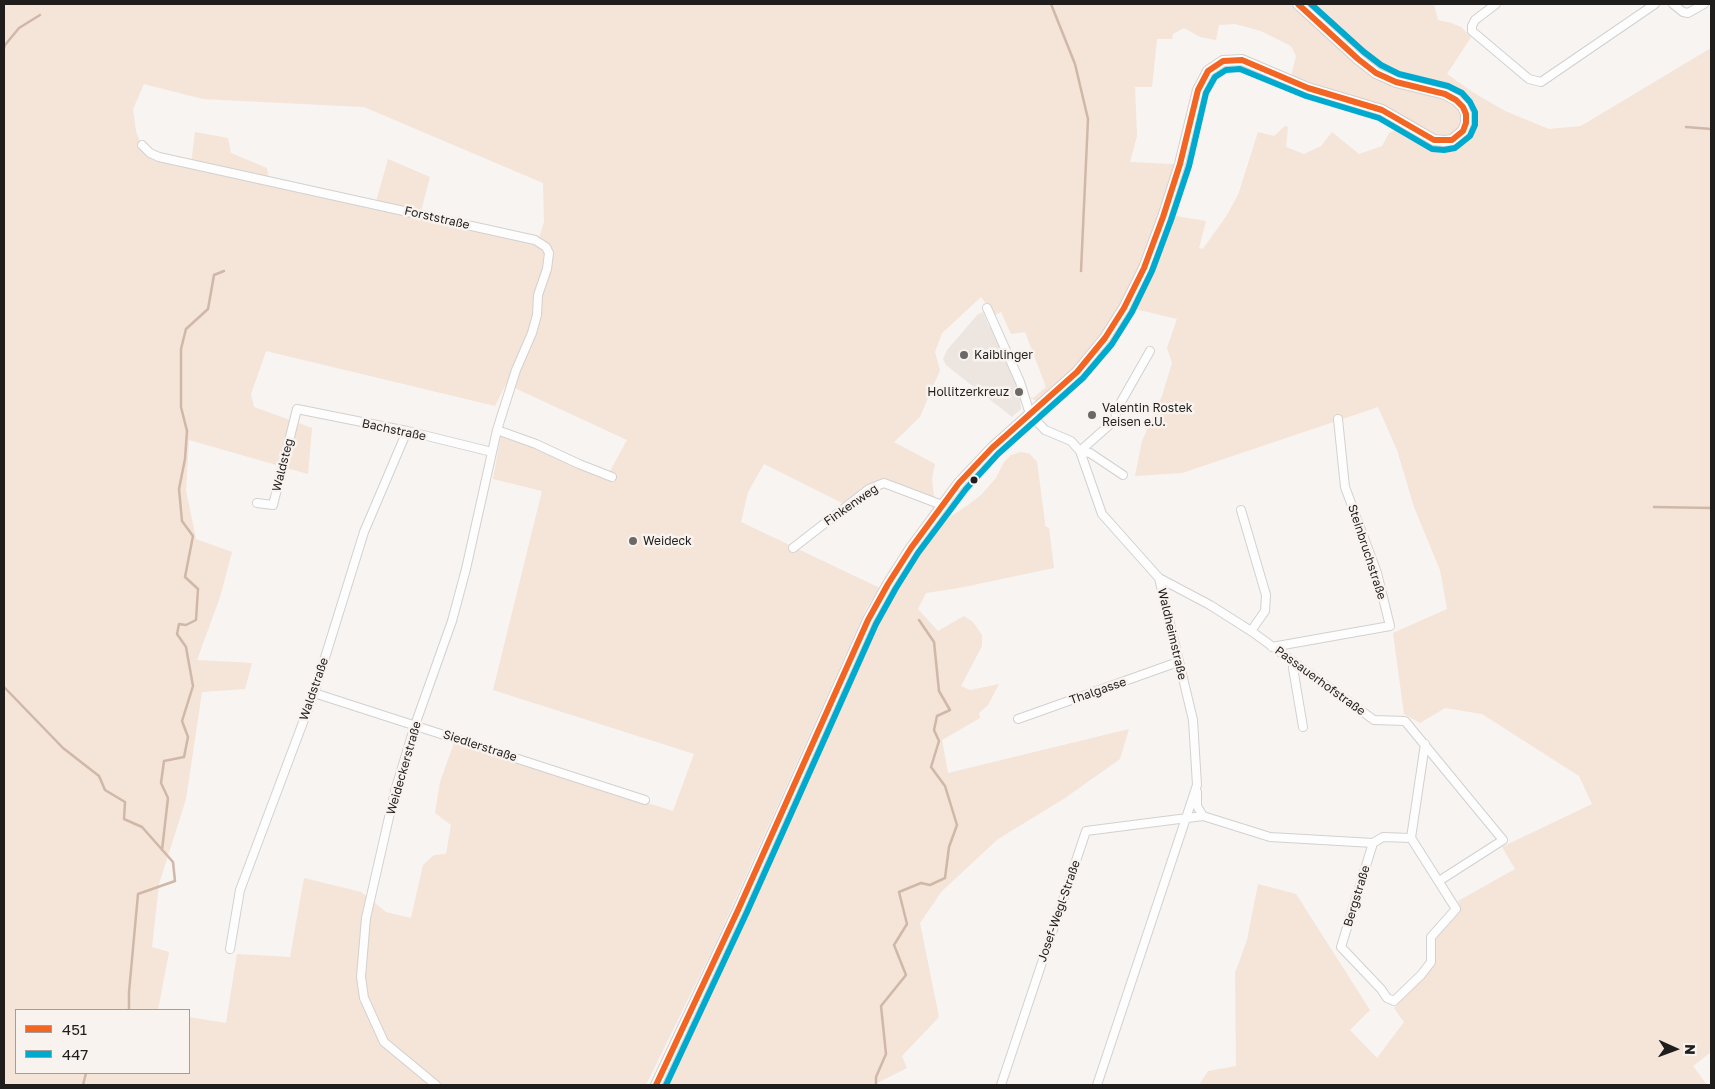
<!DOCTYPE html>
<html>
<head>
<meta charset="utf-8">
<style>
	body { margin:0 }
	#map { position:relative; width:1715px; height:1089px; overflow:hidden; background:#f7f4f2; font-family:"Golos Text",sans-serif }
	canvas { display:block }
	.frame { position:absolute; inset:0; border:5px solid #201e1c; pointer-events:none }
	.legend { position:absolute; left:15px; top:1009px; width:175px; height:65px; box-sizing:border-box; background:#f9f3f0; border:1px solid #a29e9b; margin:0; padding:6px 9px; list-style:none; font-size:15px; color:#201e1c }
	.legend li { display:flex; align-items:center; gap:10px; height:25px }
	.legend b { width:25px; border:1px solid #a29e9b }
	.north { position:absolute; left:1650px; top:1024px; width:50px; height:50px; -webkit-text-stroke:4px #f9f3f0; paint-order:stroke; rotate:92deg; font-size:14px; font-weight:700; line-height:20px; text-align:center; color:#201e1c }
	.north::after { content:''; display:block; margin:auto; width:18px; height:22px; background:#201e1c; clip-path:polygon(50% 0,100% 100%,50% 72%,0 100%) }
</style>
</head>
<body>
<div id="map">
<canvas width="1715" height="1089"></canvas>
<div class="frame"></div>
<ul class="legend">
<li><b style="height:6px;background:#f26522"></b>451</li>
<li><b style="height:6px;background:#00a9ce"></b>447</li>
</ul>
<div class="north">N</div>
</div>
<script>
const c = document.querySelector('canvas').getContext('2d');
c.lineJoin = 'round';
function fillPath(path, color) {
  c.fillStyle = color;
  c.fill(path, 'evenodd');
}
function shape(rows) {
  const path = new Path2D();
  for (const r of rows) {
    path.moveTo(r[0], r[1]);
    for (let i = 2; i < r.length; i += 2) path.lineTo(r[i], r[i + 1]);
  }
  return path;
}
function stroke(path, color, width, dash) {
  c.strokeStyle = color;
  c.lineWidth = width;
  c.lineCap = dash ? 'butt' : 'round';
  c.setLineDash(dash || []);
  c.stroke(path);
}
function drawText(font, color, halo, rows, align = 'center') {
  c.font = font + ' "Golos Text",sans-serif';
  c.lineWidth = 5;
  c.setLineDash([]);
  c.textBaseline = 'middle';
  c.strokeStyle = halo;
  c.fillStyle = color;
  for (const [text, x, y, turn = 0] of rows) {
    c.save();
    c.translate(x, y);
    c.rotate((+turn || 0) * Math.PI / 180);
    c.textAlign = isNaN(turn) ? turn : align;
    if (halo) c.strokeText(text, 0, 0);
    c.fillText(text, 0, 0);
    c.restore();
  }
}
fillPath(shape([
	[983,312,989,327,991,327,1019,390,1021,409,1012,417,946,365,943,359,947,350,978,314]
]), '#ede6e0');
fillPath(shape([
	[4,4,1434,4,1438,20,1451,23,1461,27,1471,37,1447,74,1474,93,1505,111,1549,129,1581,126,1711,48,1711,1052,1693,1066,1707,1085,1199,1085,1208,1071,1236,1066,1235,973,1247,940,1258,884,1296,894,1370,1010,1350,1030,1377,1058,1404,1022,1394,1008,1433,966,1436,938,1461,910,1458,901,1515,869,1502,847,1592,804,1579,776,1482,714,1445,708,1420,723,1404,714,1393,633,1447,609,1440,570,1414,507,1397,450,1378,407,1182,473,1135,476,1142,441,1162,396,1172,363,1167,348,1177,319,1131,308,1108,348,1079,384,1044,414,1036,401,1027,396,1033,398,1046,387,1025,332,1011,334,1001,312,995,315,981,297,942,333,935,352,940,370,920,417,894,442,935,464,932,478,934,499,888,482,848,506,764,464,748,492,741,522,880,588,867,607,716,942,646,1085,4,1085],
	[1235,24,1261,31,1291,46,1296,56,1291,76,1384,114,1400,124,1398,129,1389,133,1382,146,1359,154,1332,132,1321,146,1304,154,1286,147,1288,127,1285,126,1274,136,1258,132,1238,195,1227,215,1203,249,1199,248,1206,221,1170,215,1175,165,1173,164,1130,162,1137,136,1135,87,1152,87,1157,39,1172,39,1173,34,1184,28,1200,37,1216,40,1219,25],
	[144,84,203,99,364,107,543,183,544,222,538,241,420,215,430,177,388,159,375,205,269,181,267,168,231,153,228,138,195,132,191,164,142,148,136,131,133,109],
	[266,351,495,406,506,384,627,440,610,471,501,434,493,479,542,491,493,690,694,754,673,811,454,743,440,782,435,813,451,825,446,854,434,855,423,865,411,918,386,912,361,892,304,878,290,957,237,954,226,1023,189,1017,189,1073,16,1073,16,1010,158,1010,169,952,152,947,159,884,186,799,202,692,245,689,252,663,197,660,220,597,232,552,196,539,186,490,189,440,308,474,312,428,254,407,251,394],
	[1021,452,1030,454,1037,462,1045,522,1045,526,1049,528,1054,568,959,588,926,593,918,609,938,631,964,616,973,622,982,635,982,646,961,686,970,690,999,684,988,705,979,713,980,718,942,740,948,773,1129,729,1120,759,1065,798,998,839,942,891,920,923,939,1017,902,1056,907,1068,873,1085,662,1085,738,937,891,594,930,530,968,505,981,495,996,478,1004,462,1011,455]
]), '#f5e4d8');
stroke(shape([
	[1051,4,1075,64,1088,119,1081,271],
	[4,48,5,45,19,28,40,15],
	[1686,127,1711,129],
	[1654,507,1711,508],
	[4,687,63,748,99,776,105,790,125,802,124,819,142,827,173,862,175,881,138,894,129,992,129,1010],
	[162,850,168,798,161,783,164,761,184,757,188,737,182,721,193,686,186,647,177,634,179,624,186,625,196,620,198,589,185,577,193,536,182,521,179,489,185,459,187,431,181,407,181,349,186,329,208,309,214,275,224,271],
	[83,1085,86,1073],
	[876,1085,876,1077,886,1054,881,1006,906,975,894,945,907,924,899,892,921,883,930,885,945,878,949,847,957,825,945,786,931,767,939,741,934,730,937,716,950,710,939,691,934,642,919,620]
]), '#d0b8a8', 2.5);
const minor = shape([
	[1496,4,1475,20,1472,26,1472,31,1523,74,1529,79,1541,82,1655,4],
	[1673,4,1683,12,1688,13,1704,4],
	[142,145,150,153,159,157,535,240,546,247,549,253,547,269,538,295,537,315,532,333,516,370,497,430,466,569,452,621,415,725,395,791,366,918,361,977,364,998,384,1042,436,1085],
	[987,308,1020,382,1030,414,1045,430,1071,441,1080,451,1102,514,1159,578,1193,720,1197,785,1097,1085],
	[497,430,536,444,579,464,612,477],
	[1080,451,1115,420,1117,409,1150,351],
	[1080,451,1090,453,1123,475],
	[257,503,273,505,297,409,407,431,492,452],
	[1241,510,1266,595,1265,611,1251,631],
	[793,548,869,489,884,483,942,505],
	[1159,578,1210,605,1251,631,1374,720,1405,721,1503,840,1439,881],
	[1272,647,1390,626,1377,573,1345,487,1338,419],
	[1295,664,1293,668,1303,727],
	[314,693,645,800],
	[1018,719,1178,662],
	[1197,792,1197,806,1203,816],
	[1373,843,1383,837,1411,838],
	[230,949,240,890,314,693,364,532,407,431],
	[1001,1085,1086,831,1203,816,1270,837,1373,843,1341,947,1381,989,1387,998,1394,1001,1421,975,1431,962,1431,937,1456,909,1411,838,1425,744]
]);
const major = shape([
	[656,1085,739,908,868,620,888,584,911,548,959,483,992,448,1077,372,1105,338,1124,308,1144,268,1163,217,1180,164,1198,90,1208,71,1223,61,1242,60,1308,88,1382,110,1434,140,1444,141,1452,140,1463,131,1466,123,1466,114,1463,107,1456,100,1445,94,1396,82,1376,73,1358,59,1298,4]
]);
stroke(minor, '#d3d1cf', 10);
stroke(major, '#d3d1cf', 12);
stroke(minor, '#fefdfd', 8);
stroke(major, '#fefdfd', 10);
stroke(shape([
	[656,1085,739,908,868,620,888,584,911,548,959,483,992,448,1077,372,1105,338,1124,308,1144,268,1163,217,1180,164,1198,90,1208,71,1223,61,1242,60,1308,88,1382,110,1434,140,1452,140,1463,131,1466,123,1466,114,1463,107,1456,100,1445,94,1396,82,1376,73,1358,59,1298,4]
]), '#f26522', 6);
stroke(shape([
	[666,1085,747,912,876,624,896,588,918,553,966,489,998,454,1083,378,1112,344,1132,312,1152,271,1171,220,1189,166,1206,93,1215,77,1226,70,1240,69,1306,96,1379,118,1432,149,1444,150,1455,148,1470,136,1475,125,1475,112,1470,102,1462,93,1448,86,1399,74,1381,65,1364,52,1311,4]
]), '#00a9ce', 6);
for (const [x, y, r, color] of [
	[964,355,5,"#6b6967"],
	[1019,392,5,"#6b6967"],
	[1092,415,5,"#6b6967"],
	[974,480,4.5,"#201e1c"],
	[633,541,5,"#6b6967"]
]) {
  const dot = new Path2D();
  dot.arc(x, y, r, 0, 2 * Math.PI);
  c.fillStyle = color;
  c.fill(dot);
  stroke(dot, '#f9f3f0', 2);
}
drawText('12px', '#201e1c', '#f9f3f0', [
	["Forststraße",437,218,13],
	["Bachstraße",394,430,12],
	["Waldsteg",283,465,-76],
	["Finkenweg",851,505,-35],
	["Steinbruchstraße",1367,552,72],
	["Waldheimstraße",1172,634,77],
	["Passauerhofstraße",1320,681,36],
	["Waldstraße",314,689,-71],
	["Thalgasse",1098,691,-19],
	["Siedlerstraße",480,746,18],
	["Weideckerstraße",404,768,-74],
	["Bergstraße",1357,896,-73],
	["Josef-Wegl-Straße",1059,911,-71]
]);
drawText('12px', '#201e1c', '#f9f3f0', [
	["Kaiblinger",974,355],
	["Hollitzerkreuz",1009,392,"right"],
	["Valentin Rostek",1102,408],
	["Reisen e.U.",1102,422],
	["Weideck",643,541]
], 'left');
</script>
</body>
</html>
